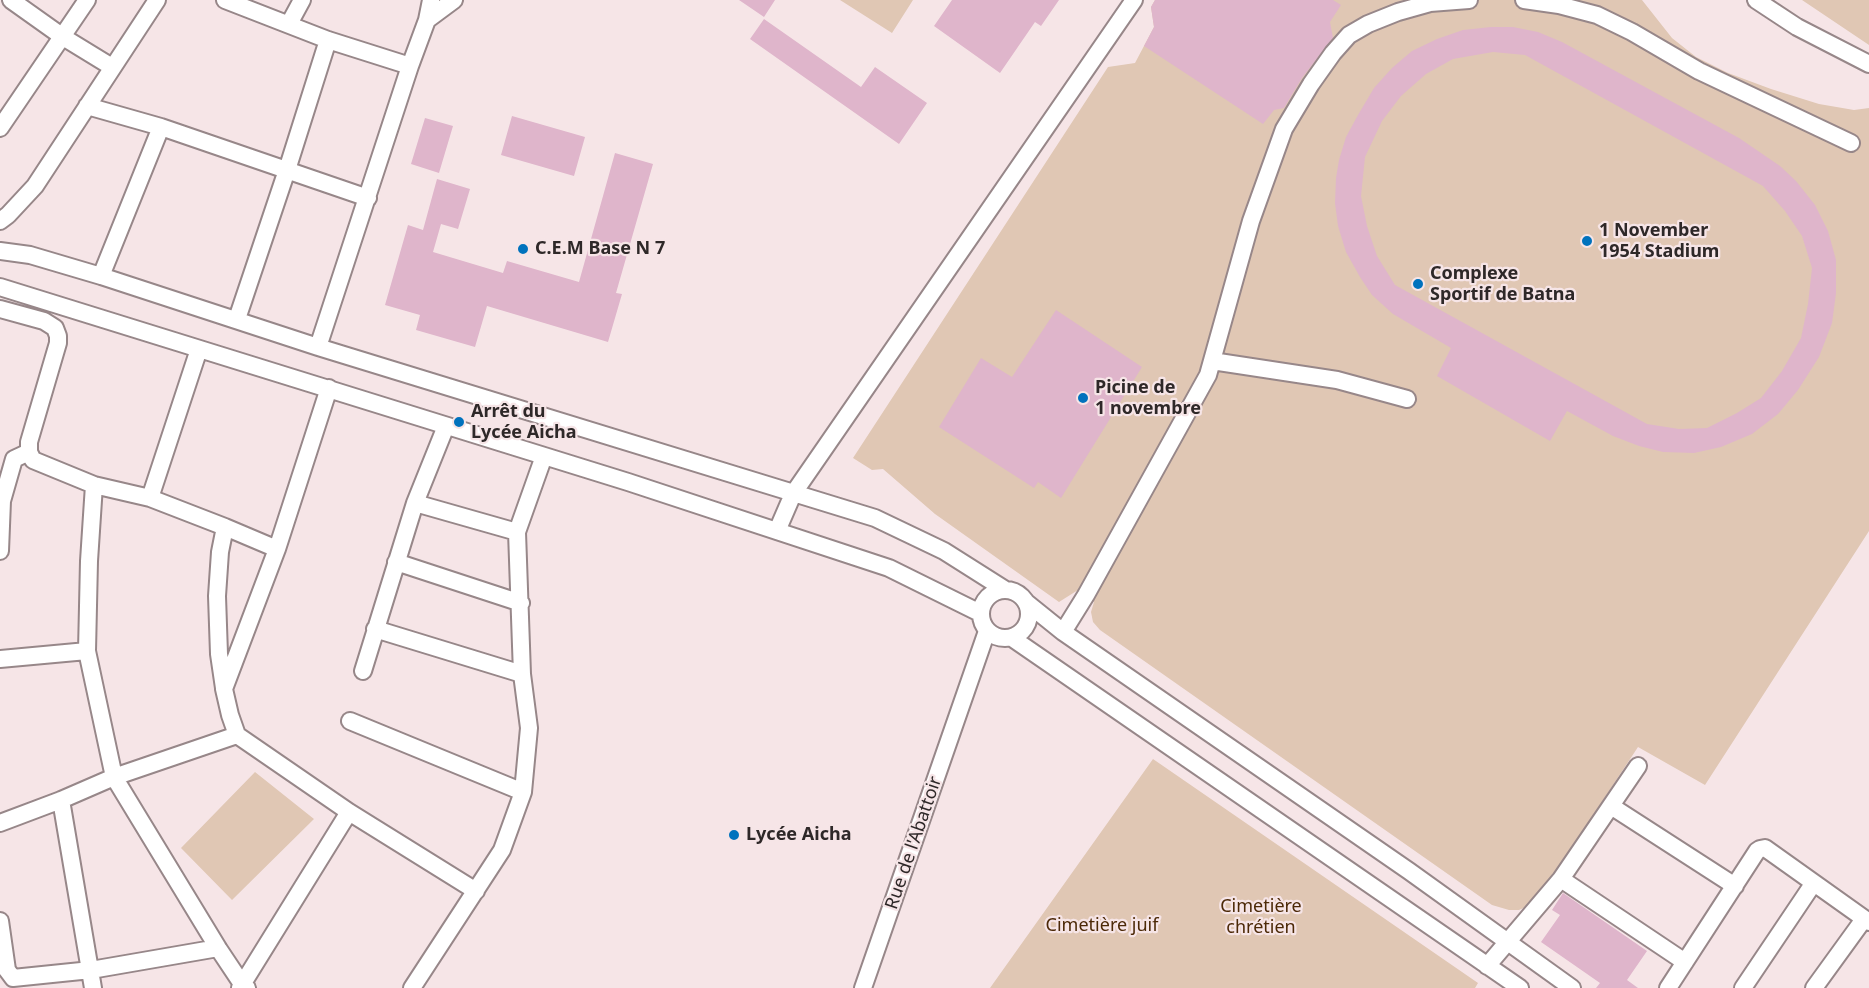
<!DOCTYPE html>
<html>
<head>
<meta charset="utf-8">
<style>
	body { margin:0 }
	canvas { display:block; background:#f6e5e7 }
</style>
</head>
<body>
<canvas width="1869" height="988"></canvas>
<script>
const c = document.querySelector('canvas').getContext('2d');
c.lineJoin = 'round';
function fillPath(path, color) {
  c.fillStyle = color;
  c.fill(path, 'evenodd');
}
function shape(rows) {
  const path = new Path2D();
  for (const r of rows) {
    if (r.length === 3) {
      path.moveTo(r[0] + r[2], r[1]);
      path.arc(r[0], r[1], r[2], 0, 2 * Math.PI);
      continue;
    }
    path.moveTo(r[0], r[1]);
    for (let i = 2; i < r.length; i += 2) path.lineTo(r[i], r[i + 1]);
  }
  return path;
}
function stroke(path, color, width, dash) {
  c.strokeStyle = color;
  c.lineWidth = width;
  c.lineCap = dash ? 'butt' : 'round';
  c.setLineDash(dash || []);
  c.stroke(path);
}
function drawText(font, color, halo, rows, align = 'center') {
  c.font = font + ' "Noto Sans",sans-serif';
  c.lineWidth = 4.5;
  c.setLineDash([]);
  c.textBaseline = 'middle';
  c.strokeStyle = halo;
  c.fillStyle = color;
  for (const [text, x, y, turn = 0] of rows) {
    c.save();
    c.translate(x, y);
    c.rotate((+turn || 0) * Math.PI / 180);
    c.textAlign = isNaN(turn) ? turn : align;
    if (halo) c.strokeText(text, 0, 0);
    c.fillText(text, 0, 0);
    c.restore();
  }
}
fillPath(shape([
	[840,0,913,0,892,33],
	[1155,0,1642,0,1672,38,1696,57,1728,73,1771,89,1819,104,1854,110,1869,108,1869,531,1705,785,1638,747,1544,890,1530,905,1519,910,1509,910,1492,905,1100,630,1093,622,1091,612,1094,602,1078,590,1059,602,935,514,883,469,872,470,853,458,1108,67,1135,63,1154,27,1151,7],
	[1802,0,1869,0,1869,45],
	[1153,759,1478,983,1475,988,990,988],
	[255,772,314,819,232,900,181,848]
]), '#e0c7b4');
fillPath(shape([
	[739,0,775,0,764,17],
	[952,0,1059,0,1041,26,1035,22,1000,73,934,26],
	[1155,0,1333,0,1341,5,1330,22,1333,38,1302,78,1284,108,1274,110,1263,124,1144,46,1154,27,1151,7],
	[764,19,861,87,875,67,927,103,899,144,750,39],
	[1491,27,1513,27,1538,32,1562,42,1739,138,1780,166,1796,181,1815,205,1828,231,1836,260,1836,293,1832,323,1819,357,1798,390,1778,414,1752,434,1721,447,1694,453,1663,452,1639,446,1613,436,1567,411,1550,441,1437,376,1451,348,1393,314,1372,295,1360,277,1346,252,1338,226,1335,203,1336,178,1339,160,1346,137,1358,115,1374,88,1392,68,1412,51,1437,39,1463,30],
	[1493,52,1525,55,1763,186,1785,211,1802,236,1812,268,1808,304,1801,338,1782,371,1761,398,1737,413,1707,428,1679,429,1647,424,1395,285,1377,256,1367,226,1361,196,1365,157,1382,121,1401,96,1426,74,1453,59],
	[512,116,585,137,574,176,501,155],
	[425,118,453,126,439,173,411,164],
	[615,153,653,164,616,293,622,294,608,342,487,306,475,347,416,330,420,315,385,305,408,225,423,230,437,179,470,189,458,229,441,224,433,252,503,273,507,261,579,282],
	[1056,310,1142,367,1061,498,1038,482,1034,488,939,427,981,358,1012,377],
	[1563,893,1647,951,1627,980,1638,988,1596,988,1600,983,1541,942,1560,915,1552,910]
]), '#dfb5cb');
const minor = shape([
	[11,0,63,37,112,67],
	[225,0,328,40,410,66],
	[1524,0,1559,5,1597,15,1632,32,1699,71,1851,143],
	[1756,0,1797,27,1869,64],
	[427,20,454,0],
	[289,24,302,0],
	[87,106,161,127,368,198],
	[0,128,87,0],
	[0,221,8,215,35,186,157,0],
	[0,251,30,255,101,276,318,347,875,518,944,551,1004,589],
	[101,276,161,127],
	[0,287,628,482,889,568,980,613],
	[0,309,44,321,55,328,58,336,58,343,29,442,29,452,33,460,94,485,150,498,225,527,277,549],
	[237,319,287,170,328,40],
	[318,347,410,66,427,20,431,0],
	[1212,361,1337,380,1407,399],
	[329,388,277,549,224,689,230,715,237,735,349,812,476,891],
	[94,485,89,561,87,651,114,777,218,948,242,984,247,988],
	[150,498,199,349],
	[415,503,517,532],
	[777,531,793,494,1134,0],
	[0,551,2,501,14,459,29,452],
	[396,562,521,603],
	[1005,614,24],
	[1027,603,1063,632,1409,871,1572,988],
	[375,629,522,674],
	[1063,632,1086,595,1208,375,1251,221,1284,129,1311,84,1333,53,1349,35,1368,24,1398,12,1430,3,1469,0],
	[1012,638,1520,988],
	[0,659,87,651],
	[363,671,415,503,446,426],
	[224,688,219,654,217,596,220,552,225,527],
	[350,721,523,792],
	[61,800,93,988],
	[1611,806,1735,886],
	[0,823,61,800,114,777,237,735],
	[1561,879,1685,962],
	[0,921,7,970,13,978,91,970,218,948],
	[1487,966,1561,879,1638,766],
	[240,988,349,812],
	[412,988,502,850,523,792,529,728,522,674,517,532,544,456],
	[863,988,987,631],
	[1668,988,1757,851,1760,849,1765,848,1869,922],
	[1743,988,1813,884],
	[1814,988,1864,919]
]);
stroke(minor, '#978789', 20);
stroke(minor, '#fff', 16);
for (const [x, y, r, color] of [
	[1587,241,6,"#0072bd"],
	[523,249,6,"#0072bd"],
	[1418,284,6,"#0072bd"],
	[1083,398,6,"#0072bd"],
	[459,422,6,"#0072bd"],
	[734,835,6,"#0072bd"]
]) {
  const dot = new Path2D();
  dot.arc(x, y, r, 0, 2 * Math.PI);
  c.fillStyle = color;
  c.fill(dot);
  stroke(dot, '#f6e5e7', 2);
}
drawText('bold 18px', '#2e2828', '#f6e5e7', [
	["1 November",1599,231],
	["1954 Stadium",1599,252],
	["C.E.M Base N 7",535,249],
	["Complexe",1430,274],
	["Sportif de Batna",1430,295],
	["Picine de",1095,388],
	["1 novembre",1095,409],
	["Arrêt du",471,412],
	["Lycée Aicha",471,433],
	["Lycée Aicha",746,835]
], 'left');
drawText('18px', '#2e2828', '#f6e5e7', [
	["Rue de l'Abattoir",914,843,-71]
]);
drawText('18px', '#4c2907', '#f6e5e7', [
	["Cimetière",1261,907],
	["chrétien",1261,928],
	["Cimetière juif",1102,926]
]);
</script>
</body>
</html>
